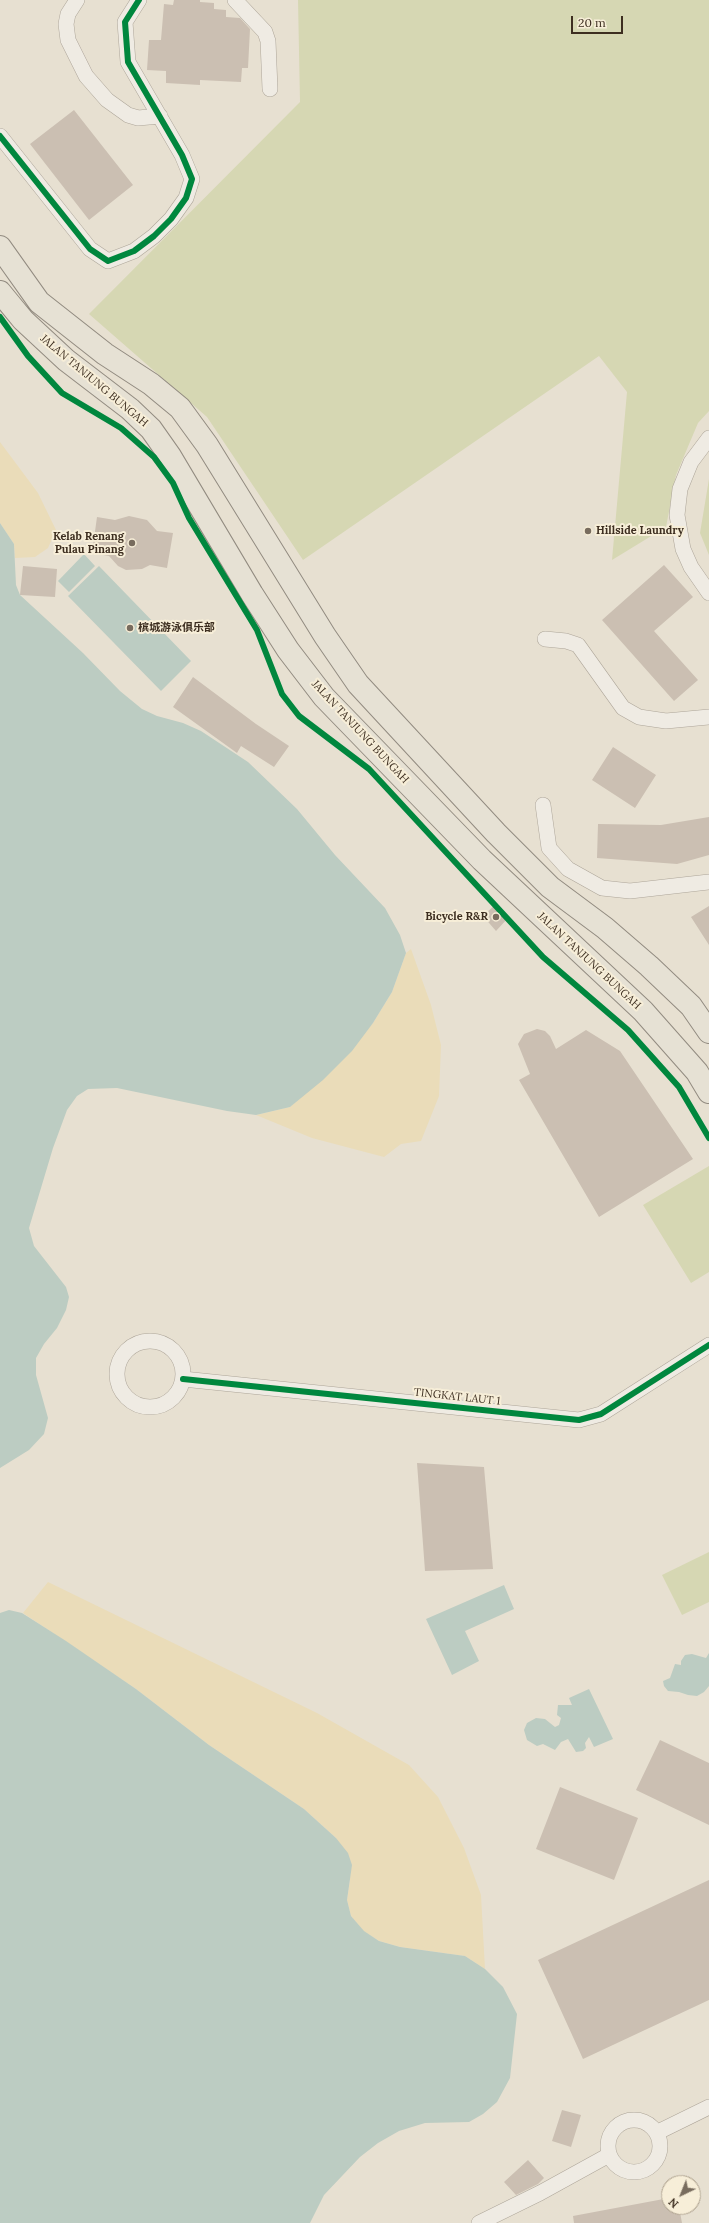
<!DOCTYPE html>
<html>
<head>
<meta charset="utf-8">
<style>
	body { margin:0 }
	#map { position:relative; width:709px; height:2223px; overflow:hidden; background:#e7e0d1; font-family:Lora,serif }
	canvas { display:block }
	.north { position:absolute; left:661px; top:2175px; width:40px; height:40px; box-sizing:border-box; background:#f7eed8; border:1px solid #ada18e; border-radius:50%; rotate:223deg; font-size:11px; font-weight:700; line-height:16px; text-align:center; color:#3d2e20 }
	.north::after { content:''; display:block; margin:auto; width:14px; height:18px; background:#786c5e; clip-path:polygon(50% 0,100% 100%,50% 72%,0 100%) }
	.scale { position:absolute; left:571px; top:16px; width:52px; height:18px; box-sizing:border-box; border:2px solid #3d2e20; border-top:0; padding-left:5px; font-size:12px; line-height:14px; white-space:nowrap; color:#3d2e20; -webkit-text-stroke:3px #f7eed8; paint-order:stroke }
</style>
</head>
<body>
<div id="map">
<canvas width="709" height="2223"></canvas>
<div class="north">N</div>
<div class="scale">20 m</div>
</div>
<script>
const c = document.querySelector('canvas').getContext('2d');
c.lineJoin = 'round';
function fillPath(path, color) {
  c.fillStyle = color;
  c.fill(path, 'evenodd');
}
function shape(rows) {
  const path = new Path2D();
  for (const r of rows) {
    if (r.length === 3) {
      path.moveTo(r[0] + r[2], r[1]);
      path.arc(r[0], r[1], r[2], 0, 2 * Math.PI);
      continue;
    }
    path.moveTo(r[0], r[1]);
    for (let i = 2; i < r.length; i += 2) path.lineTo(r[i], r[i + 1]);
  }
  return path;
}
function stroke(path, color, width, dash) {
  c.strokeStyle = color;
  c.lineWidth = width;
  c.lineCap = dash ? 'butt' : 'round';
  c.setLineDash(dash || []);
  c.stroke(path);
}
function drawText(font, color, halo, rows, align = 'center') {
  c.font = font + ' Lora,"Noto Sans SC",serif';
  c.lineWidth = 4;
  c.setLineDash([]);
  c.textBaseline = 'middle';
  c.strokeStyle = halo;
  c.fillStyle = color;
  for (const [text, x, y, turn = 0] of rows) {
    c.save();
    c.translate(x, y);
    c.rotate((+turn || 0) * Math.PI / 180);
    c.textAlign = isNaN(turn) ? turn : align;
    if (halo) c.strokeText(text, 0, 0);
    c.fillText(text, 0, 0);
    c.restore();
  }
}
fillPath(shape([
	[298,0,709,0,709,411,698,423,676,475,666,527,612,560,627,392,599,356,303,560,207,417,89,314,300,102],
	[709,479,709,555,700,533],
	[709,1166,709,1272,691,1283,643,1205],
	[709,1552,709,1602,682,1615,662,1575]
]), '#d6d7b3');
fillPath(shape([
	[0,442,38,493,56,530,48,548,35,557,15,558,14,544,0,523],
	[411,949,431,1005,441,1045,439,1096,421,1141,401,1144,384,1157,312,1138,256,1115,290,1107,373,1023,392,992,406,953],
	[48,1582,317,1713,409,1765,438,1797,464,1848,481,1895,485,1969,465,1956,400,1947,379,1941,363,1931,351,1916,347,1900,350,1880,336,1838,304,1809,209,1745,136,1689,23,1613]
]), '#eadcb9');
fillPath(shape([
	[0,523,14,544,16,585,20,595,83,653,120,691,142,709,157,716,183,723,201,731,248,762,297,809,335,855,385,908,400,935,406,953,392,992,373,1023,352,1051,323,1080,290,1107,256,1115,227,1111,117,1088,88,1089,77,1096,67,1110,53,1148,29,1228,34,1246,66,1287,69,1297,66,1310,57,1328,44,1344,36,1358,36,1375,48,1418,44,1434,29,1450,0,1468],
	[84,554,95,566,69,592,58,581],
	[99,566,191,661,161,691,68,596],
	[504,1585,514,1609,465,1631,479,1661,452,1675,426,1619],
	[9,1610,22,1613,66,1641,136,1689,209,1745,304,1809,336,1838,348,1853,352,1865,347,1900,351,1916,364,1931,379,1941,400,1947,465,1956,485,1969,503,1987,517,2014,510,2078,497,2102,483,2114,469,2122,425,2123,399,2131,378,2143,360,2157,324,2195,310,2223,0,2223,0,1613],
	[709,1653,709,1686,704,1692,697,1696,688,1695,679,1692,668,1691,664,1686,663,1681,670,1678,675,1664,681,1665,681,1661,685,1655,692,1654,706,1658],
	[589,1689,613,1739,594,1747,589,1737,585,1743,586,1748,583,1751,576,1752,568,1739,561,1742,555,1750,543,1744,537,1746,527,1740,524,1730,527,1723,536,1718,545,1719,555,1727,559,1725,561,1718,557,1715,558,1705,572,1705,569,1698]
]), '#bcccc2');
fillPath(shape([
	[174,0,200,0,200,2,214,3,214,9,226,10,226,17,240,18,250,29,248,68,242,68,241,82,200,80,200,85,166,83,166,71,147,70,149,40,161,40,164,4,173,5],
	[74,110,133,185,89,220,30,144],
	[129,516,147,520,157,531,173,533,167,568,150,565,142,569,126,570,118,566,109,556,92,553,97,517,115,520],
	[664,565,693,597,654,631,698,680,674,701,602,620],
	[23,566,57,569,55,597,20,595],
	[193,677,256,724,289,746,274,767,241,746,237,753,173,707],
	[613,747,656,775,635,808,592,780],
	[709,817,709,855,677,864,597,858,598,824,661,825],
	[497,903,508,918,496,931,483,916],
	[709,906,709,945,691,917],
	[537,1029,545,1031,550,1036,556,1049,586,1030,620,1051,693,1159,599,1217,519,1080,530,1074,518,1044,524,1034],
	[417,1463,484,1467,493,1569,425,1571],
	[660,1740,709,1763,709,1825,636,1790],
	[560,1787,638,1818,614,1880,536,1849],
	[709,1880,709,2000,583,2059,538,1960],
	[562,2110,581,2115,571,2147,552,2141],
	[528,2160,544,2178,538,2184,516,2195,504,2182],
	[669,2198,669,2207,679,2207,682,2223,574,2223,573,2216]
]), '#cbbfb2');
const minor = shape([
	[77,0,68,14,66,24,68,40,86,76,107,100,128,115,138,118,160,116],
	[235,0,265,32,268,41,270,89],
	[0,136,90,249,108,261,134,251,154,236,171,219,186,198,192,179,182,155,128,62,125,22,139,0],
	[709,438,691,462,680,489,677,515,683,549,691,567,709,593],
	[545,639,566,641,578,645,623,708,639,717,666,721,709,717],
	[543,805,549,848,568,869,602,888,630,891,709,882],
	[150,1374,33],
	[183,1379,579,1420,601,1414,709,1345],
	[634,2146,26],
	[658,2132,709,2107],
	[479,2223,540,2193,609,2155]
]);
const primary = shape([
	[0,247,39,302,105,354,151,384,180,408,207,445,325,636,358,684,496,833,550,887,605,928,649,966,691,1006,709,1032],
	[0,292,23,320,66,360,130,409,151,429,170,456,252,594,288,650,324,697,482,860,643,1011,697,1072,709,1092]
]);
stroke(minor, '#ada599', 16);
stroke(primary, '#928b80', 24);
stroke(minor, '#efebe3', 15);
stroke(primary, '#e6e1d4', 22);
stroke(shape([
	[0,136,90,249,108,261,134,251,154,236,171,219,186,198,192,179,182,155,128,62,125,22,139,0],
	[0,317,28,356,62,393,121,428,154,457,173,483,189,518,257,630,282,694,299,716,369,769,543,957,628,1030,679,1087,709,1138],
	[183,1379,579,1420,601,1414,709,1345]
]), '#00873e', 6);
for (const [x, y, r, color] of [
	[588,531,4,"#786c5e"],
	[132,543,4,"#786c5e"],
	[130,628,4,"#786c5e"],
	[496,917,4,"#786c5e"]
]) {
  const dot = new Path2D();
  dot.arc(x, y, r, 0, 2 * Math.PI);
  c.fillStyle = color;
  c.fill(dot);
  stroke(dot, '#f7eed8', 1.5);
}
drawText('11px', '#3d2e20', '#f7eed8', [
	["JALAN TANJUNG BUNGAH",94,381,40],
	["JALAN TANJUNG BUNGAH",360,732,47],
	["JALAN TANJUNG BUNGAH",589,961,43],
	["TINGKAT LAUT 1",457,1397,6]
]);
drawText('bold 11px', '#3d2e20', '#f7eed8', [
	["Hillside Laundry",596,531],
	["Kelab Renang",124,537,"right"],
	["Pulau Pinang",124,550,"right"],
	["槟城游泳俱乐部",138,628],
	["Bicycle R&R",488,917,"right"]
], 'left');
</script>
</body>
</html>
